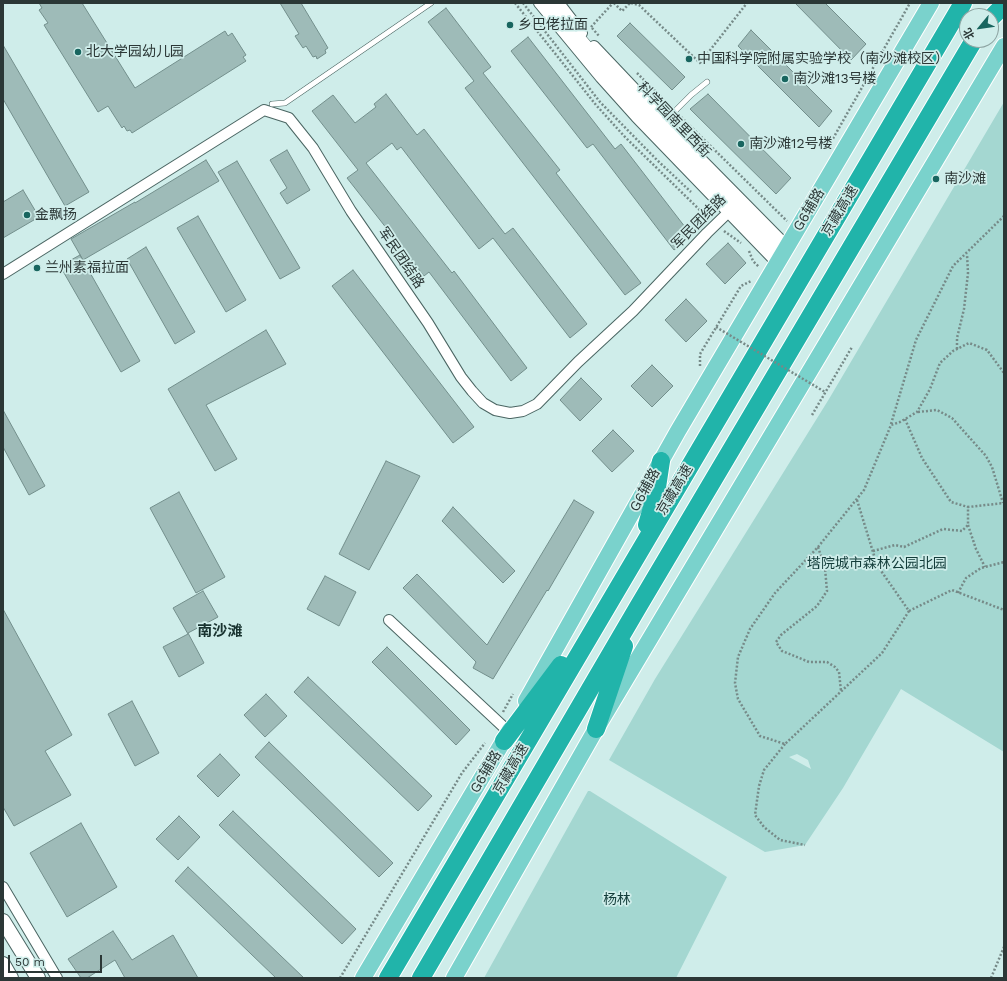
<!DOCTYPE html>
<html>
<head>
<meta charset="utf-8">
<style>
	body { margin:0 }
	#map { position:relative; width:1007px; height:981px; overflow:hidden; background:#cfedea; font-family:"Work Sans","Noto Sans SC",sans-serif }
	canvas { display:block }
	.frame { position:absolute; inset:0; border:4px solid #2b3736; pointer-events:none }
	.north { position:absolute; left:959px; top:8px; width:40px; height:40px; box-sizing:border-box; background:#cfedea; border:1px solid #8da4a2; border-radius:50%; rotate:241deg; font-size:11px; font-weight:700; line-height:16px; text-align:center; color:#2b3736 }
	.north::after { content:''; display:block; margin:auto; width:14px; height:18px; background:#18655f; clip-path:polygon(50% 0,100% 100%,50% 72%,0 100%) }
	.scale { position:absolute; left:8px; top:955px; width:94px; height:18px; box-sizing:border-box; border:2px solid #2b3736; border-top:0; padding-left:5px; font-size:12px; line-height:14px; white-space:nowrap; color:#2b3736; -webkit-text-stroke:3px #cfedea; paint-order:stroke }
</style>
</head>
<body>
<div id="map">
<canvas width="1007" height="981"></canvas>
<div class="frame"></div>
<div class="north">北</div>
<div class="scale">50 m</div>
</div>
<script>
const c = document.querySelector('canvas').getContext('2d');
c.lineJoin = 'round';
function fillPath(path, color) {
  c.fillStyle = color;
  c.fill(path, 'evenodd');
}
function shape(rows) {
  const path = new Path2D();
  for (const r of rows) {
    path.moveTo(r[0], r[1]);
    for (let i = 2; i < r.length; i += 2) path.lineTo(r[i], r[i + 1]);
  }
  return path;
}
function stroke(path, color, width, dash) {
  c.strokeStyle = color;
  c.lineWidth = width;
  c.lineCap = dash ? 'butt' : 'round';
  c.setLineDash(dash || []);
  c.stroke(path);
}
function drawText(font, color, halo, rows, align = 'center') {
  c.font = font + ' "Work Sans","Noto Sans SC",sans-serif';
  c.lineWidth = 3.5;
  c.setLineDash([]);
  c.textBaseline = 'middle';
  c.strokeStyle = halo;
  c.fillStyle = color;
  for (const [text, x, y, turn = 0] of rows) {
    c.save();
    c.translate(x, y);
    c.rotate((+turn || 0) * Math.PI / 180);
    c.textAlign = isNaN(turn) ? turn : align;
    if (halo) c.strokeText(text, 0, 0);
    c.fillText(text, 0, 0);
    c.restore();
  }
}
fillPath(shape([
	[1004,102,1004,752,901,689,843,788,805,845,765,852,609,760,655,679,829,399],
	[797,754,808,760,811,769,789,757],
	[588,791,590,791,727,877,676,978,484,978]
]), '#a4d7d1');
const building = shape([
	[39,3,82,3,135,88,225,31,228,36,232,33,246,55,243,57,246,61,132,133,130,130,127,131,124,126,122,128,108,106,98,112,44,25,48,23,39,10,42,8,39,3],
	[280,3,301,3,328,48,325,50,326,53,317,59,316,56,313,57,306,46,303,48,295,36,299,34,280,3],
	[795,3,825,3,866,44,851,60,795,3],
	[446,8,491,67,483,73,560,170,556,173,641,283,625,295,465,88,474,81,428,22,446,8],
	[630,23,685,77,672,90,617,36,630,23],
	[751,30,832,111,819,127,738,46,751,30],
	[528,37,615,149,621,144,692,236,674,250,593,144,587,148,511,51,528,37],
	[3,45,89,192,65,206,3,99,3,45],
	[386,94,417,135,424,129,505,234,513,228,587,324,570,338,493,238,479,249,401,147,397,150,392,143,366,163,452,273,454,271,527,368,511,381,429,272,424,276,347,178,358,170,312,111,333,95,355,123,376,107,374,104,386,94],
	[708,94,791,178,776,194,690,109,708,94],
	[287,150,310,190,287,204,280,193,287,188,270,160,287,150],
	[206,160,219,181,83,260,71,239,135,202,135,203,206,160],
	[237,161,300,268,280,279,218,172,237,161],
	[23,190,39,217,3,238,3,202,23,190],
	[198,216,246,300,226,312,177,228,198,216],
	[728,243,746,263,725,284,706,264,728,243],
	[146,247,195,332,175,344,127,259,146,247],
	[80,255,140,361,121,372,60,266,80,255],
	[353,270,474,427,453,443,332,286,353,270],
	[686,299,707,321,686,342,665,320,686,299],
	[266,330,286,364,206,405,237,459,215,471,168,389,266,330],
	[652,365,673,386,652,407,631,386,652,365],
	[581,378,602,399,580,421,560,400,581,378],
	[3,410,45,486,29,495,3,447,3,410],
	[613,430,634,451,612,472,592,451,613,430],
	[386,461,420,476,369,570,339,554,386,461],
	[179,492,225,577,196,593,150,508,179,492],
	[574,500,594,512,548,591,547,590,493,679,473,668,476,662,403,588,417,574,487,645,574,500],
	[453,507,515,571,503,583,442,521,453,507],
	[325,576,356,592,339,626,307,609,325,576],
	[203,591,218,617,188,633,204,663,179,677,163,647,188,634,173,608,203,591],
	[3,609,72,735,45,751,71,795,14,826,3,807,3,609],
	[387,647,470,730,456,745,372,662,387,647],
	[308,677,432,796,418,811,294,692,308,677],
	[266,694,287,716,265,737,244,715,266,694],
	[132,701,159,753,135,766,108,714,132,701],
	[269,742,393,863,379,877,255,757,269,742],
	[220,754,240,775,218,797,197,776,220,754],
	[233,811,356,929,342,944,219,825,233,811],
	[179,816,200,837,178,860,156,839,179,816],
	[81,823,117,887,67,917,30,853,81,823],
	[188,867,304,978,276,978,175,881,188,867],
	[113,931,132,960,173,935,198,978,125,978,115,960,87,978,81,978,68,959,113,931]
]);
fillPath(building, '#9ebbb8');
stroke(building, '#738f8c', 1);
const service = shape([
	[272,104,285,103,431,3],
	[664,122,691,95,707,82]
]);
const minor = shape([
	[539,3,601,78,636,117,777,263],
	[559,3,582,33],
	[594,46,704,162,787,246],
	[3,274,264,110,289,118,313,148,351,211,428,323,461,377,472,391,483,403,495,410,510,413,523,411,537,404,578,362,633,311,707,233,741,200],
	[389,620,509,732],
	[3,887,57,978]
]);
const tertiary = shape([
	[549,3,621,88,692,163,783,254]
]);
const secondary = shape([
	[3,921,38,978],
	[3,964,11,978]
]);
const primary = shape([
	[526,701,678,431,931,3],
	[363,978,510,730],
	[454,978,596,729,1004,46]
]);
const motorway = shape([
	[991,18,1004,5],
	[647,525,656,494,661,461],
	[596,729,624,646],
	[504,741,561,665],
	[388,978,963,3],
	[421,978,638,607,974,40]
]);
stroke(service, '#4a6562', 6);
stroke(minor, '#4a6562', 12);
stroke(tertiary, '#4a6562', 14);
stroke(secondary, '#4a6562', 16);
stroke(primary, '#fff', 18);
stroke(motorway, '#fff', 20);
stroke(shape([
	[515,3,596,105,625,137,708,218],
	[523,3,600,102,657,160,691,192],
	[614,3,622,11,630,3],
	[631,3,639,5,700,63,747,3],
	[591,27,613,3],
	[592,28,599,36],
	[637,73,670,106],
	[681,117,787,221],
	[831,142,910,3],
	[724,231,741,243],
	[749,251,753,261,759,267],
	[957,349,957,338,964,309,968,273,967,254],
	[700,366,700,354,741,286,751,281],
	[918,412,937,410,952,418,986,456,992,467,1003,503],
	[812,415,852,347],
	[905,419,922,458,951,502,968,507],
	[891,424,916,340,953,266,1004,216],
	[857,500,877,565,909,611,882,653,785,744,760,736,738,699,735,683,738,657,750,629,775,593,818,547,864,490,891,425,900,422,917,412,930,389,940,363,953,351,969,343,987,350,1004,373],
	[968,525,976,549,985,567],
	[818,547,825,568,827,591,817,606,781,635,776,642,782,651,809,662,827,662,835,667,839,672,841,691],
	[873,551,895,545,904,547,943,529,962,531,968,525,968,507,1004,503],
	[958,593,966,578,981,568,1004,562],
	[909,611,952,590,1004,610],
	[503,712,513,694],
	[785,744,764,770,759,786,755,815,764,827,780,840,805,845],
	[340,978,462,773,485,743],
	[991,978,1004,947]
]), '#768a88', 2.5, [2, 2]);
stroke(service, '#fff', 5);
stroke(minor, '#fff', 10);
stroke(tertiary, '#fff', 13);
stroke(secondary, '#fff', 14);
stroke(primary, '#7ad2cc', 16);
stroke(motorway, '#21b4aa', 18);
stroke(shape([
	[716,327,825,392]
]), '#768a88', 2.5, [2, 2]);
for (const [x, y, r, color] of [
	[510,25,4,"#18655f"],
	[78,52,4,"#18655f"],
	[689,59,4,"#18655f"],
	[785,79,4,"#18655f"],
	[741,144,4,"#18655f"],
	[936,179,4,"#18655f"],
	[27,215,4,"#18655f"],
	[37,268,4,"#18655f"]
]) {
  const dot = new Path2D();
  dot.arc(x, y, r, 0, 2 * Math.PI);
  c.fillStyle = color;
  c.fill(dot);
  stroke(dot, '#cfedea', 1.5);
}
drawText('14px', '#2b3736', '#cfedea', [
	["乡巴佬拉面",518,25],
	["北大学园幼儿园",86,52],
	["中国科学院附属实验学校（南沙滩校区）",697,59],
	["南沙滩13号楼",793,79],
	["南沙滩12号楼",749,144],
	["南沙滩",944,179],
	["金飘扬",35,215],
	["兰州素福拉面",45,268]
], 'left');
drawText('14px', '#2b3736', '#cfedea', [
	["科学园南里西街",674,120,46],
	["G6辅路",809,210,-59],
	["京藏高速",840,211,-59],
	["军民团结路",699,222,-45],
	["军民团结路",401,258,56],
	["G6辅路",645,490,-61],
	["京藏高速",675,490,-59],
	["京藏高速",511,769,-60],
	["G6辅路",486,772,-59]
]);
drawText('14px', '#133d3a', '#cfedea', [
	["塔院城市森林公园北园",877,564],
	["杨林",617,900]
]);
drawText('bold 15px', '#193330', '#cfedea', [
	["南沙滩",220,632]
]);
</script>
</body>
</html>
